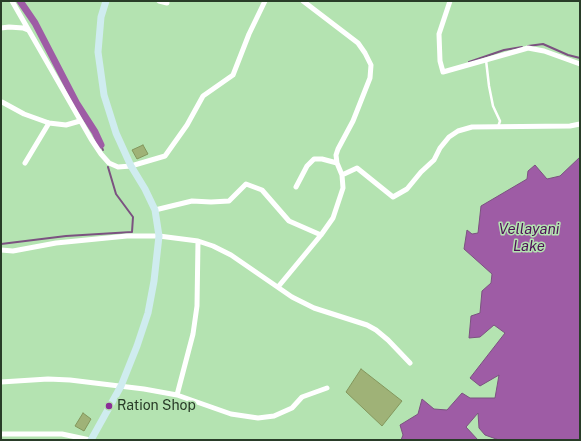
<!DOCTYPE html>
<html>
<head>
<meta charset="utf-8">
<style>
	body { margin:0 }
	#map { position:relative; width:581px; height:441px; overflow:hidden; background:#b4e3b1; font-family:"Public Sans",sans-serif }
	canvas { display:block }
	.frame { position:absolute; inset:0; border:2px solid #293c28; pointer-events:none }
</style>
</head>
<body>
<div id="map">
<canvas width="581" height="441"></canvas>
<div class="frame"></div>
</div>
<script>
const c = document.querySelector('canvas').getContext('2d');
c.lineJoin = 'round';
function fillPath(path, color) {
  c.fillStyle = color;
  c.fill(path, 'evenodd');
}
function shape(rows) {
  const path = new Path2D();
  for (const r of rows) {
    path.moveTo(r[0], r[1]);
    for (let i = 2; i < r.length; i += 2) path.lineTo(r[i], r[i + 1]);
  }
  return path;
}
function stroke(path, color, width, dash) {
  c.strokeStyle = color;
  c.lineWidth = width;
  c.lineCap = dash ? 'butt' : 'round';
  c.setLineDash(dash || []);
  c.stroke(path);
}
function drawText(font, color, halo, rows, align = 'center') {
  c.font = font + ' "Public Sans",sans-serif';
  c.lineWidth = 3;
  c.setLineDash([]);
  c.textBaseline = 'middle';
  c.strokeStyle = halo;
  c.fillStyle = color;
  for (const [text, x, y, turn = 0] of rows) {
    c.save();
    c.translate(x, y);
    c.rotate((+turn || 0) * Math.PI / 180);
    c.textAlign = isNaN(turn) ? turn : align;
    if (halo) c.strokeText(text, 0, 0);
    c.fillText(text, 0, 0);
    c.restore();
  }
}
const water = shape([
	[580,157,580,440,499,440,485,435,479,428,478,413,466,427,478,440,401,440,403,435,400,425,418,414,422,399,434,409,447,410,462,393,470,398,495,398,499,375,480,386,470,378,505,333,494,325,480,337,469,338,471,316,480,313,482,291,491,283,492,274,464,249,467,230,472,234,478,233,481,206,527,179,528,171,535,165,547,179,560,176,580,157]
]);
fillPath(water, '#9e5ca5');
stroke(water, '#7b5280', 1);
stroke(shape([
	[528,46,543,44,568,55,580,58],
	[469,62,504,50,522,47],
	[101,145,103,150],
	[1,244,66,236,132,232,133,217,116,194,108,167]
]), '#7b5280', 2);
stroke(shape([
	[20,1,35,23,77,104,95,132,101,145]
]), '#9e5ca5', 7);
const building = shape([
	[143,145,148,154,137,159,132,150,143,145],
	[361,369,402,401,382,426,346,392,361,369],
	[83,413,91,419,84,431,75,426,83,413]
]);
fillPath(building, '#9fb277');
stroke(building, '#83965c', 1);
stroke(shape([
	[486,60,489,86,493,106,500,121,498,127]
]), '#fff', 2.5);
stroke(shape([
	[12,1,91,139,101,154,109,163,118,167,131,166,165,156,187,125,203,96,233,75,249,34,265,1],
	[159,1,167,3],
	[450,1,439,34,440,61,443,72,528,48,544,51,580,64],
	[1,28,9,27,23,28,28,30],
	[2,102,24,114,49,123,66,125,80,121],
	[25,163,49,123],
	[342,175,357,168,393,197,407,189,421,172,434,160,440,148,449,137,458,131,472,127,570,126,580,124],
	[296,187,307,166,314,159,322,159,337,163],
	[155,210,192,201,211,202,229,201,246,184,262,190,289,221,321,235],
	[1,250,13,251,56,243,127,236,159,236,198,241,213,246,231,255,292,297,314,308,367,325,376,330,388,340,410,363],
	[278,287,321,235,333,218,343,188,342,175,337,163,336,155,338,149,353,121,370,78,371,65,365,53,358,43,303,1],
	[1,382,48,379,70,380,144,389,177,395,231,414,258,418,274,416,292,408,302,397,327,388],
	[177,395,193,334,197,306,198,241],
	[1,434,62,434,90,440]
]), '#fff', 5);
stroke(shape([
	[91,440,121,386,137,346,148,313,154,281,159,236,155,210,145,189,131,166,116,133,104,95,98,52,101,17,106,1]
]), '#cfecef', 7);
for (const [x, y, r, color] of [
	[109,406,4,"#8b2d97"]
]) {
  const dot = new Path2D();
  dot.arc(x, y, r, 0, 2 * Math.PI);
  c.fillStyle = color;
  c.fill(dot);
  stroke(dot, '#b4e3b1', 1.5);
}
drawText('14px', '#293c28', '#b4e3b1', [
	["Ration Shop",117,406]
], 'left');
drawText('italic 15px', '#4e0f56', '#b4e3b1', [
	["Vellayani",529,229],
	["Lake",529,246]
]);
</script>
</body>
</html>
